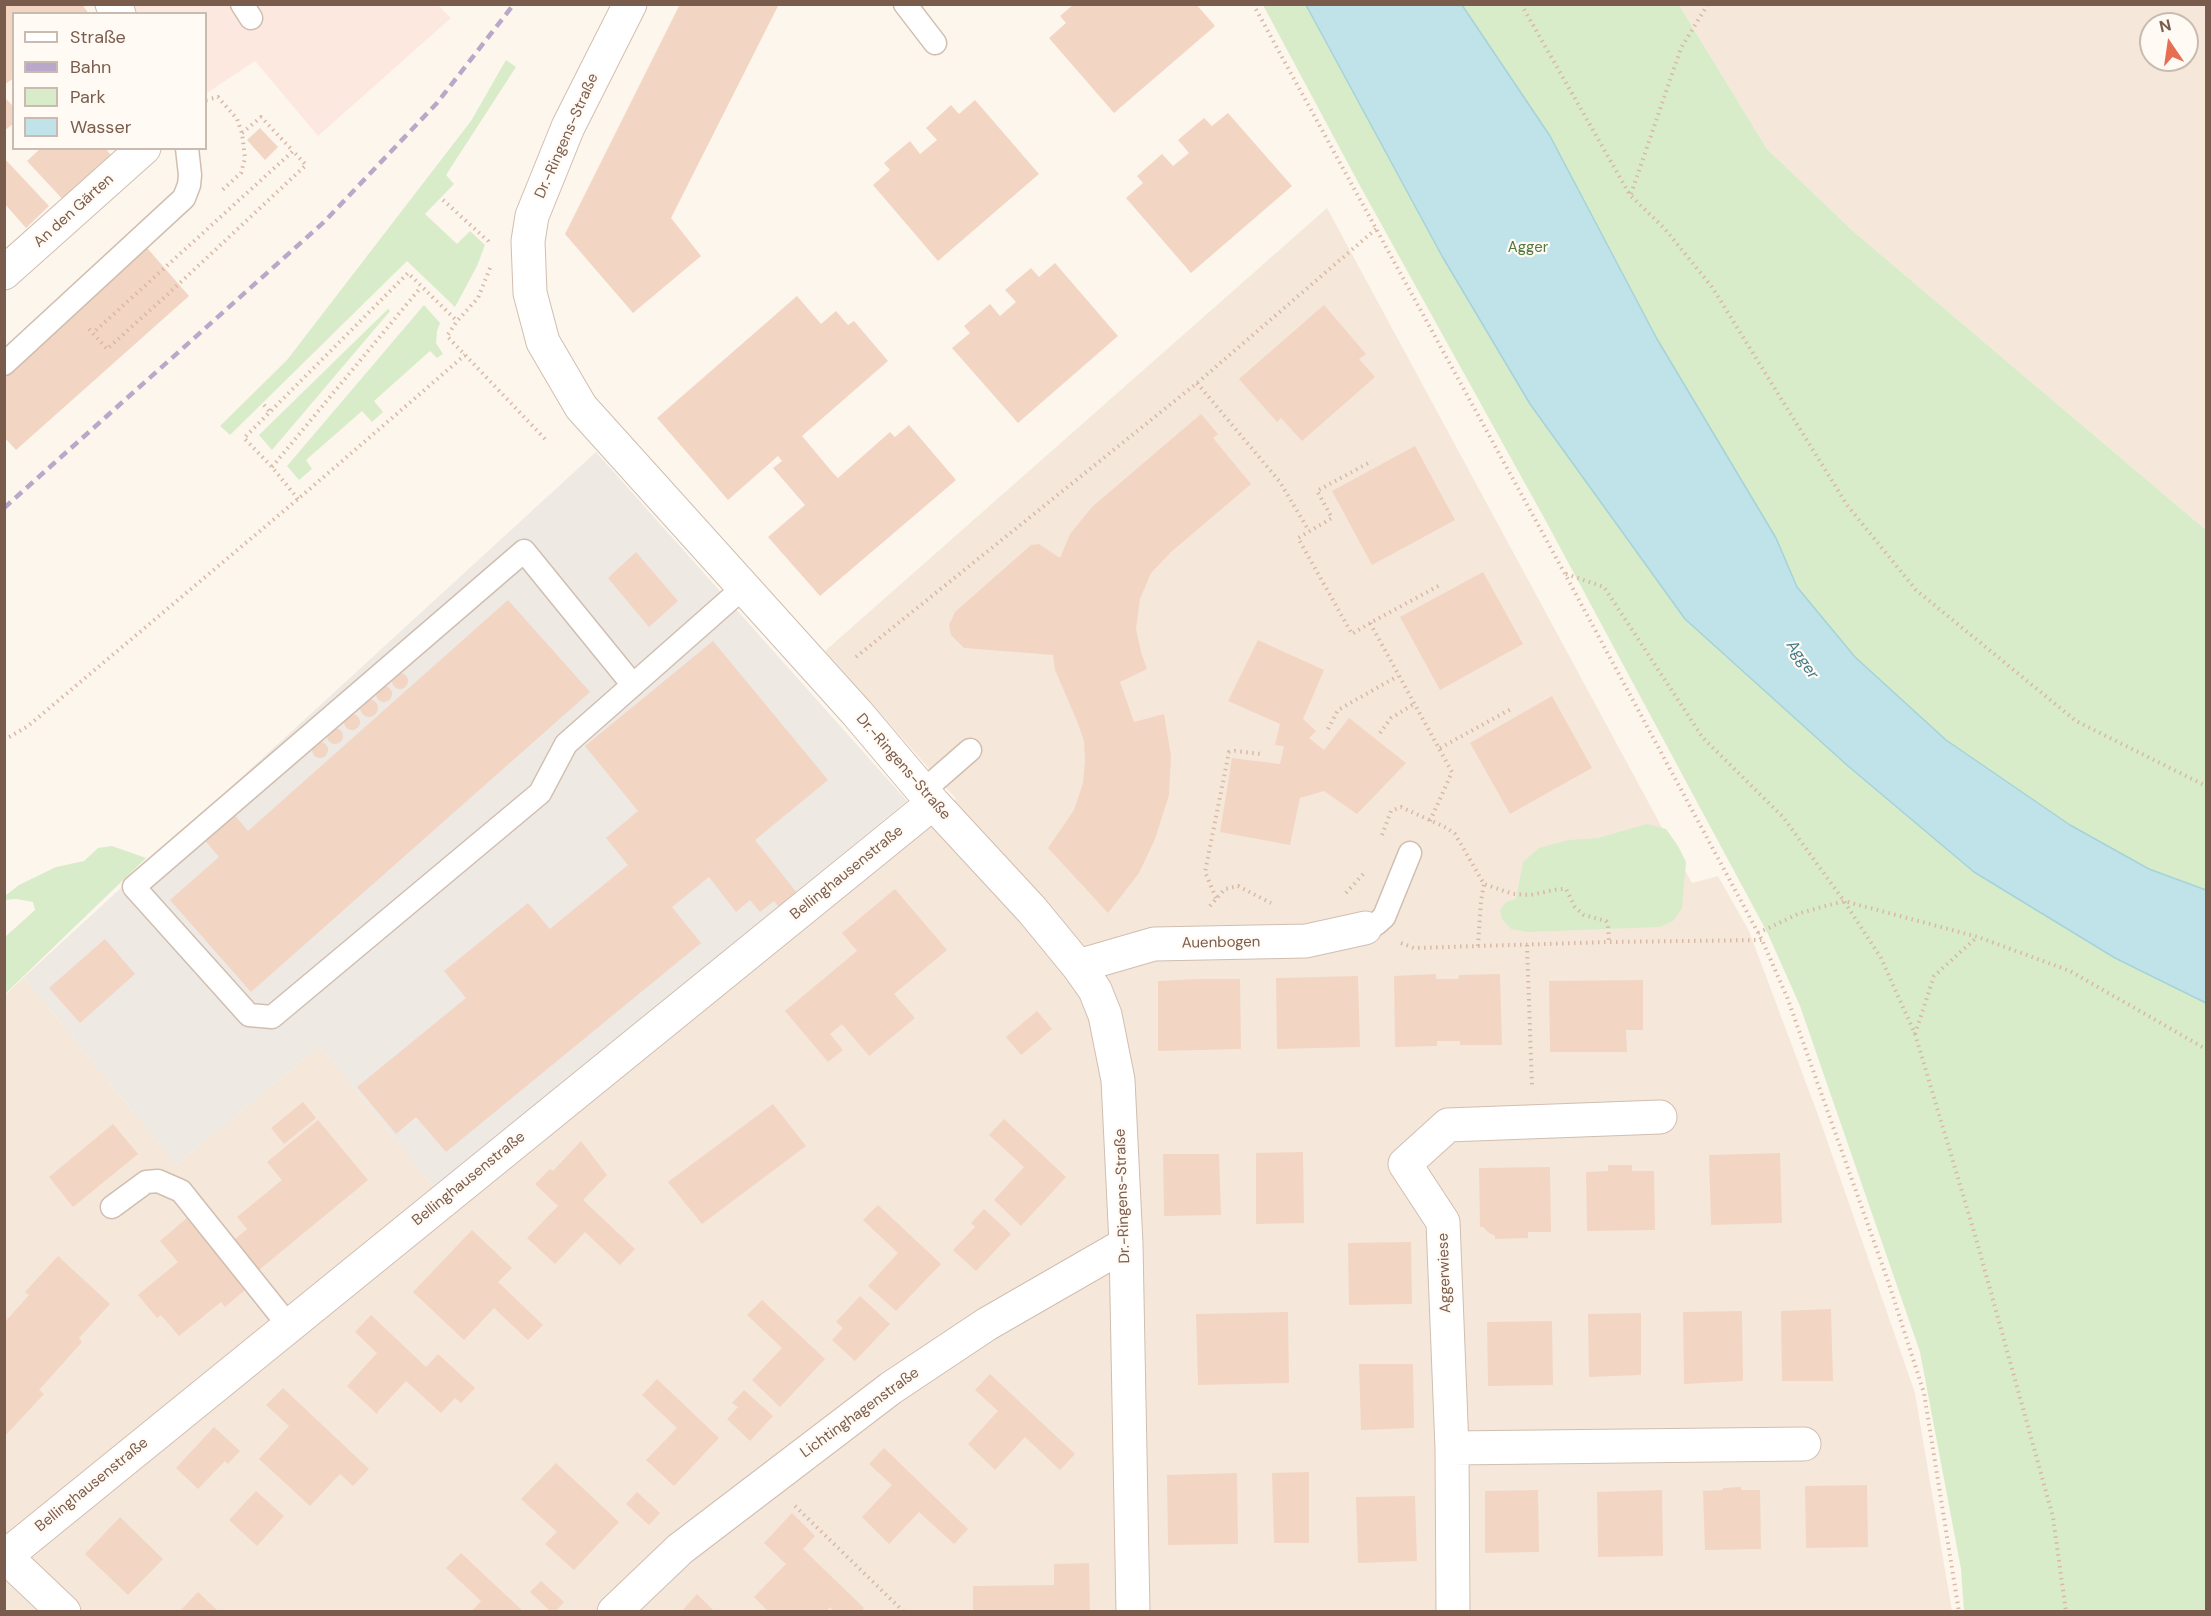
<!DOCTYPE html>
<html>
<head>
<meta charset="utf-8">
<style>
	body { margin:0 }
	#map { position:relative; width:2211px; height:1616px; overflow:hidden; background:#fdf6ec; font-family:"DM Sans",sans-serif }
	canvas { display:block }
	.frame { position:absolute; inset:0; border:6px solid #7a5c4d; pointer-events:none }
	.legend { position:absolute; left:12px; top:12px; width:195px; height:138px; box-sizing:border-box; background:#fffaf3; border:2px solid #cabbb1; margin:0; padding:8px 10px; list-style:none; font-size:18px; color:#7a5c4d }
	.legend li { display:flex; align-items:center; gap:12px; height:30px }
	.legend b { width:30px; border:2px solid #cabbb1 }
	.north { position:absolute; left:2139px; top:12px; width:60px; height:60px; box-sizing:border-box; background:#fffaf3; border:2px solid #cabbb1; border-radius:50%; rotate:347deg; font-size:16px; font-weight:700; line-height:24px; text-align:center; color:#7a5c4d }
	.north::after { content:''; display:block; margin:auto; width:21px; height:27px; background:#e76f51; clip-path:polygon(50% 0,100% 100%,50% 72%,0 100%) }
</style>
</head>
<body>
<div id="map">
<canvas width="2211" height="1616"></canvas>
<div class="frame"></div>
<ul class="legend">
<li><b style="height:8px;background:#fff"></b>Straße</li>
<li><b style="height:8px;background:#b9a8c9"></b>Bahn</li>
<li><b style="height:16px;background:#d8ecc9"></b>Park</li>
<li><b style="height:16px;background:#bfe3e8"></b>Wasser</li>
</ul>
<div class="north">N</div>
</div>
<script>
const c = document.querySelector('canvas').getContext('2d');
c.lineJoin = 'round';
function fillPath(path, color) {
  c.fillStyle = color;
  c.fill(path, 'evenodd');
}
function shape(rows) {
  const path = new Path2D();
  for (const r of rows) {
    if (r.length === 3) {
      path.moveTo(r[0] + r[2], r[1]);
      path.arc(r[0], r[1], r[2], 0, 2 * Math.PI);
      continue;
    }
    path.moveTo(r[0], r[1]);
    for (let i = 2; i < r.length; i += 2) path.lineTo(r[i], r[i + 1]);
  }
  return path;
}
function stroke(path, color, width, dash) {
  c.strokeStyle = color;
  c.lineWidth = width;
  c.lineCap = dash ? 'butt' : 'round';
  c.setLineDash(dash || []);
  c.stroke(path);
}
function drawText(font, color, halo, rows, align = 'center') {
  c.font = font + ' "DM Sans",sans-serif';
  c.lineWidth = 4.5;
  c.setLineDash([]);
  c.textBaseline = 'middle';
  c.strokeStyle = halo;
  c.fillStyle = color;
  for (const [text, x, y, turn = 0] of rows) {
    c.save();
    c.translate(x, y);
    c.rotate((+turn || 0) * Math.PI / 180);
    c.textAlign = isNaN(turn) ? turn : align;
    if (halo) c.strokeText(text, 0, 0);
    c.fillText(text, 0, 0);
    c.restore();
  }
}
fillPath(shape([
	[1679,5,2206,5,2206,530,1854,232,1767,149],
	[2151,24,2187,24,2187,60,2151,60],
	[1327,208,1692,883,1718,876,1749,931,1821,1123,1915,1393,1952,1611,5,1612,5,995,24,977,176,1165,320,1046,435,1188,956,799,825,651]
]), '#f5e8da');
fillPath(shape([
	[437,4,451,18,318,136,255,61,207,93,206,14,137,13,129,5]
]), '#fde8e0');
fillPath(shape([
	[596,452,907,801,435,1188,320,1046,176,1165,24,977]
]), '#efe9e4');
fillPath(shape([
	[1263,5,1679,5,1767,149,1854,232,2206,530,2206,1611,1964,1611,1961,1569,1920,1352,1800,1006,1768,934,1548,525,1359,184],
	[506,60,516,67,446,175,454,184,425,214,457,244,470,231,485,245,477,266,455,307,407,261,230,435,220,426,287,360,471,121],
	[424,305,440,323,437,331,436,343,443,354,437,358,430,351,374,401,383,412,372,422,362,411,306,460,312,469,299,480,287,466],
	[388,309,390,311,272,450,259,435],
	[1647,824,1666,829,1678,846,1686,862,1682,908,1673,921,1660,927,1528,932,1511,929,1502,919,1500,910,1506,902,1516,899,1523,862,1539,848,1569,840,1598,838],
	[112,846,146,858,5,994,5,937,35,910,33,902,16,899,5,900,5,896,19,885,56,867,84,861,98,848]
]), '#d8ecc9');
const water = shape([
	[1306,5,1462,5,1550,136,1657,339,1776,538,1797,587,1855,657,1946,740,2070,825,2149,869,2206,890,2206,1003,2115,958,1974,872,1848,766,1685,619,1530,404,1442,256,1306,5]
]);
fillPath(water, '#bfe3e8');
stroke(water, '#a5d3da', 1.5);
fillPath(shape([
	[4,4,82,4,89,14,14,14,14,78,4,85],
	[680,4,779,4,671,218,701,256,633,313,565,234],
	[1074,4,1095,4,1097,6,1099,4,1196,4,1215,26,1114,113,1049,38,1066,23,1060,16],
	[4,97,14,107,14,123,4,131],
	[975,100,1039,174,938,261,873,185,890,170,884,163,910,141,920,154,937,140,926,128,951,105,959,114],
	[1228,113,1292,186,1191,273,1126,198,1143,183,1137,176,1162,154,1173,166,1189,153,1178,140,1204,118,1212,126],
	[260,128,278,147,265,160,247,140],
	[41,148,105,148,117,162,68,205,27,161],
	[4,158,49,206,26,228,4,203],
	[141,241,189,296,16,450,4,437,4,364],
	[1055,263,1118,336,1018,423,952,348,970,333,964,326,990,304,1000,316,1016,302,1005,290,1031,268,1039,277],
	[797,296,821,324,836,311,848,325,854,321,888,361,802,436,833,473,838,478,890,432,895,437,909,425,956,480,820,596,768,537,805,505,773,468,782,461,778,456,728,500,657,418],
	[1324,305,1366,354,1359,359,1375,377,1302,441,1281,418,1277,422,1239,379],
	[1201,414,1218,434,1213,438,1251,484,1171,552,1151,573,1140,599,1136,629,1141,652,1147,669,1120,682,1134,722,1164,714,1171,756,1169,795,1155,839,1139,873,1108,913,1048,848,1074,810,1083,783,1085,760,1084,741,1077,721,1055,670,1053,655,964,648,951,635,949,625,955,612,1031,545,1039,544,1060,558,1070,534,1092,507],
	[1415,446,1455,520,1372,565,1332,491],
	[636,552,678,601,649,627,608,578],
	[1483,572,1523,644,1440,690,1400,617],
	[508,600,590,692,251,992,170,900,219,857,203,838,232,812,248,831],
	[1258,640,1324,670,1303,719,1316,731,1309,738,1324,750,1349,718,1406,763,1357,814,1324,791,1300,798,1290,845,1220,832,1232,758,1280,764,1284,746,1275,745,1280,724,1228,701],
	[713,641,828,780,755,840,797,893,779,907,774,901,760,912,750,900,736,912,709,877,672,907,701,943,446,1152,416,1117,396,1134,357,1087,466,998,444,971,528,903,550,929,628,865,606,838,638,811,585,746],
	[400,681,8],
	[384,694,8],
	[1552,696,1592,768,1510,814,1470,743],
	[369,708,9],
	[352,722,8],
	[335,736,8],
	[320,750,8],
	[895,889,947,950,894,994,915,1018,869,1056,842,1024,830,1034,843,1050,828,1062,785,1011,857,951,842,933],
	[105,939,135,974,80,1023,49,988],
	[1436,974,1436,979,1458,979,1459,975,1500,974,1502,1045,1460,1045,1460,1041,1437,1041,1437,1046,1395,1047,1394,976],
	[1358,976,1360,1047,1277,1049,1276,978],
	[1198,979,1240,979,1241,1049,1158,1051,1158,981],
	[1643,980,1643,1030,1626,1030,1627,1052,1550,1052,1549,981],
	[1037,1011,1052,1029,1021,1055,1006,1037],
	[303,1102,316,1118,284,1144,271,1128],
	[773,1104,806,1146,702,1224,668,1182],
	[1004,1119,1066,1177,1021,1226,994,1200,1024,1167,989,1135],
	[318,1120,368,1180,259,1270,234,1240,247,1229,237,1217,282,1180,267,1162],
	[113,1124,138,1154,73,1207,49,1177],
	[581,1141,607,1175,583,1200,635,1249,620,1265,585,1232,555,1264,527,1238,558,1206,535,1184,550,1169,553,1171],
	[1303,1152,1304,1223,1256,1224,1256,1153],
	[1780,1153,1782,1223,1711,1225,1709,1155],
	[1163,1154,1219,1154,1221,1215,1164,1216],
	[1608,1165,1632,1165,1632,1171,1654,1171,1655,1230,1587,1231,1586,1172,1608,1171],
	[1550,1167,1551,1232,1528,1232,1528,1238,1495,1239,1495,1236,1489,1233,1483,1227,1480,1227,1479,1168],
	[878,1205,941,1264,896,1311,868,1286,898,1253,863,1220],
	[984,1209,1011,1234,976,1271,953,1250,975,1227,971,1223],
	[187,1218,246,1289,225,1307,221,1302,179,1336,161,1315,157,1318,138,1295,178,1262,160,1241],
	[472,1230,512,1268,498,1282,543,1325,528,1340,494,1308,464,1340,413,1292],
	[1411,1242,1412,1304,1349,1305,1348,1243],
	[58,1256,110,1304,79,1338,82,1342,39,1390,44,1394,4,1437,4,1323,29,1295,25,1292],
	[860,1296,890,1324,855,1361,832,1340,843,1328,836,1322],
	[762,1300,825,1359,780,1407,752,1380,782,1348,747,1315],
	[1831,1309,1833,1381,1782,1381,1781,1311],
	[1742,1311,1743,1381,1684,1384,1683,1312],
	[1288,1312,1289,1383,1198,1385,1196,1314],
	[1641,1313,1641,1375,1589,1377,1588,1314],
	[371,1315,426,1367,438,1354,475,1388,461,1403,455,1398,441,1413,406,1381,378,1411,377,1414,347,1386,377,1353,355,1332],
	[1552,1321,1553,1385,1488,1386,1487,1322],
	[1359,1364,1413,1364,1414,1428,1361,1430],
	[990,1374,1075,1454,1060,1470,1025,1437,995,1470,968,1444,998,1411,975,1390],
	[657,1379,719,1438,674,1486,646,1460,677,1428,642,1395],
	[283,1388,369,1469,353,1486,340,1474,310,1506,259,1459,289,1426,266,1405],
	[744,1390,773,1416,750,1441,727,1419,738,1407,732,1403],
	[214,1427,240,1451,228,1464,225,1461,198,1489,176,1468],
	[884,1448,968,1529,954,1544,919,1512,889,1544,862,1517,892,1485,869,1464],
	[556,1463,619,1522,574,1570,545,1544,557,1532,521,1499],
	[1309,1472,1309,1543,1274,1543,1272,1473],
	[1237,1473,1238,1544,1168,1545,1167,1475],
	[1867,1485,1868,1547,1806,1548,1805,1486],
	[1741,1487,1741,1490,1760,1490,1761,1549,1705,1550,1703,1491,1723,1490,1723,1488],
	[1538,1490,1539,1552,1485,1553,1485,1491],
	[1662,1490,1663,1556,1598,1557,1597,1492],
	[256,1491,284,1516,257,1546,229,1520],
	[637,1492,660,1513,649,1525,626,1504],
	[1415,1496,1417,1561,1358,1563,1356,1497],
	[792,1513,815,1536,803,1549,864,1608,861,1612,834,1612,830,1607,826,1612,769,1612,754,1597,786,1564,764,1543],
	[120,1517,163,1559,128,1595,85,1554],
	[461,1553,495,1585,524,1612,471,1612,481,1601,446,1568],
	[1089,1563,1090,1612,973,1612,973,1586,1054,1585,1054,1564],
	[541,1581,564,1602,555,1612,551,1612,530,1592],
	[198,1592,219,1612,179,1612],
	[697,1594,715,1612,681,1612]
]), '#f3d5c3');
const lane = shape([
	[242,4,251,18],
	[905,4,935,43],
	[4,364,184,198,189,185,190,175,187,148],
	[633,685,524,551,134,887,249,1015,272,1017,540,793,566,744,744,587],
	[923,791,970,750],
	[1365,928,1376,924,1384,917,1410,853],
	[112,1207,146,1182,158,1181,181,1191,289,1326]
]);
const street = shape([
	[112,4,119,14],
	[630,4,568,127,532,216,528,241,530,293,543,342,581,407,857,713,933,803,1032,910,1078,966,1095,990,1105,1015,1118,1080,1126,1244,1133,1612],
	[4,273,144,148],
	[1078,966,1154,944,1306,941,1365,928],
	[1452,1448,1804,1444],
	[4,1555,64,1612],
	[6,1556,933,803],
	[614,1612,680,1549,891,1388,987,1324,1126,1244],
	[1453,1612,1452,1448,1443,1222,1405,1164,1448,1125,1660,1117]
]);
stroke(lane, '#d1beb0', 25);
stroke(street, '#d1beb0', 35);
stroke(shape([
	[1253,4,1565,574,1762,940,1787,997,1889,1284,1924,1393,1959,1612],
	[1521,4,1630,195,1665,229,1712,287,1847,505,1916,590,2076,721,2206,786],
	[206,100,218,97,237,119,242,133,245,158,241,173,220,192],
	[242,133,261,117,293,151],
	[1631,194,1681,48,1708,4],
	[443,200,488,241,490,245],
	[490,268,478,298,457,321,447,336,546,440],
	[89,329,100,341,107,349,167,295,306,165,293,151,93,333],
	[1197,383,1280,482,1309,531],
	[264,405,270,412],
	[272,467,421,287],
	[298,499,272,467,244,438,408,273,457,321],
	[1566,574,1604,587,1703,738,1783,817,1844,901,1881,958,1915,1034,1977,1242,2053,1517,2066,1612],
	[1370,623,1352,634,1298,538,1332,518,1317,491,1372,461],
	[856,657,1197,383,1376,229],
	[1328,729,1338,710,1398,676],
	[1380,733,1391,718,1414,704],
	[4,740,28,726,298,499,465,355],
	[1440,748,1511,709],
	[1430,821,1452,772,1370,623,1442,584],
	[1382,835,1391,811,1401,807,1447,828,1455,834,1484,884,1513,894,1531,895,1559,889,1566,889,1575,907,1584,915,1606,921,1608,924,1609,942],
	[1346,893,1365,872],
	[1216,898,1205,872,1229,752,1235,751,1261,754],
	[1210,906,1225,889,1238,886,1271,903],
	[1758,933,1800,913,1844,901,1978,937,2070,971,2206,1049],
	[1401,943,1414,948,1609,942,1762,940],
	[1527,945,1532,1087],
	[1478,946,1481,901,1484,884],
	[1915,1034,1934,976,1977,937],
	[795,1506,904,1612]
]), '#d9b8a5', 4, [1.5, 4.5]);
stroke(lane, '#fff', 22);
stroke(street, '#fff', 33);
stroke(shape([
	[4,508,324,222,437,103,514,4]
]), '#b9a8c9', 4.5, [9, 6]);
drawText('15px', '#7a5c4d', '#fffaf3', [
	["Dr.-Ringens-Straße",567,136,-66],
	["An den Gärten",74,211,-42],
	["Dr.-Ringens-Straße",903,767,49],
	["Bellinghausenstraße",847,873,-39],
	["Auenbogen",1221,943,-1],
	["Bellinghausenstraße",469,1179,-39],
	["Dr.-Ringens-Straße",1123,1196,-92],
	["Aggerwiese",1445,1273,-92],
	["Lichtinghagenstraße",860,1413,-36],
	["Bellinghausenstraße",92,1485,-39]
]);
drawText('15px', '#537a41', '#fffaf3', [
	["Agger",1528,248]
]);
drawText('italic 16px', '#437c86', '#fffaf3', [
	["Agger",1802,660,55]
]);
</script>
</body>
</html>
